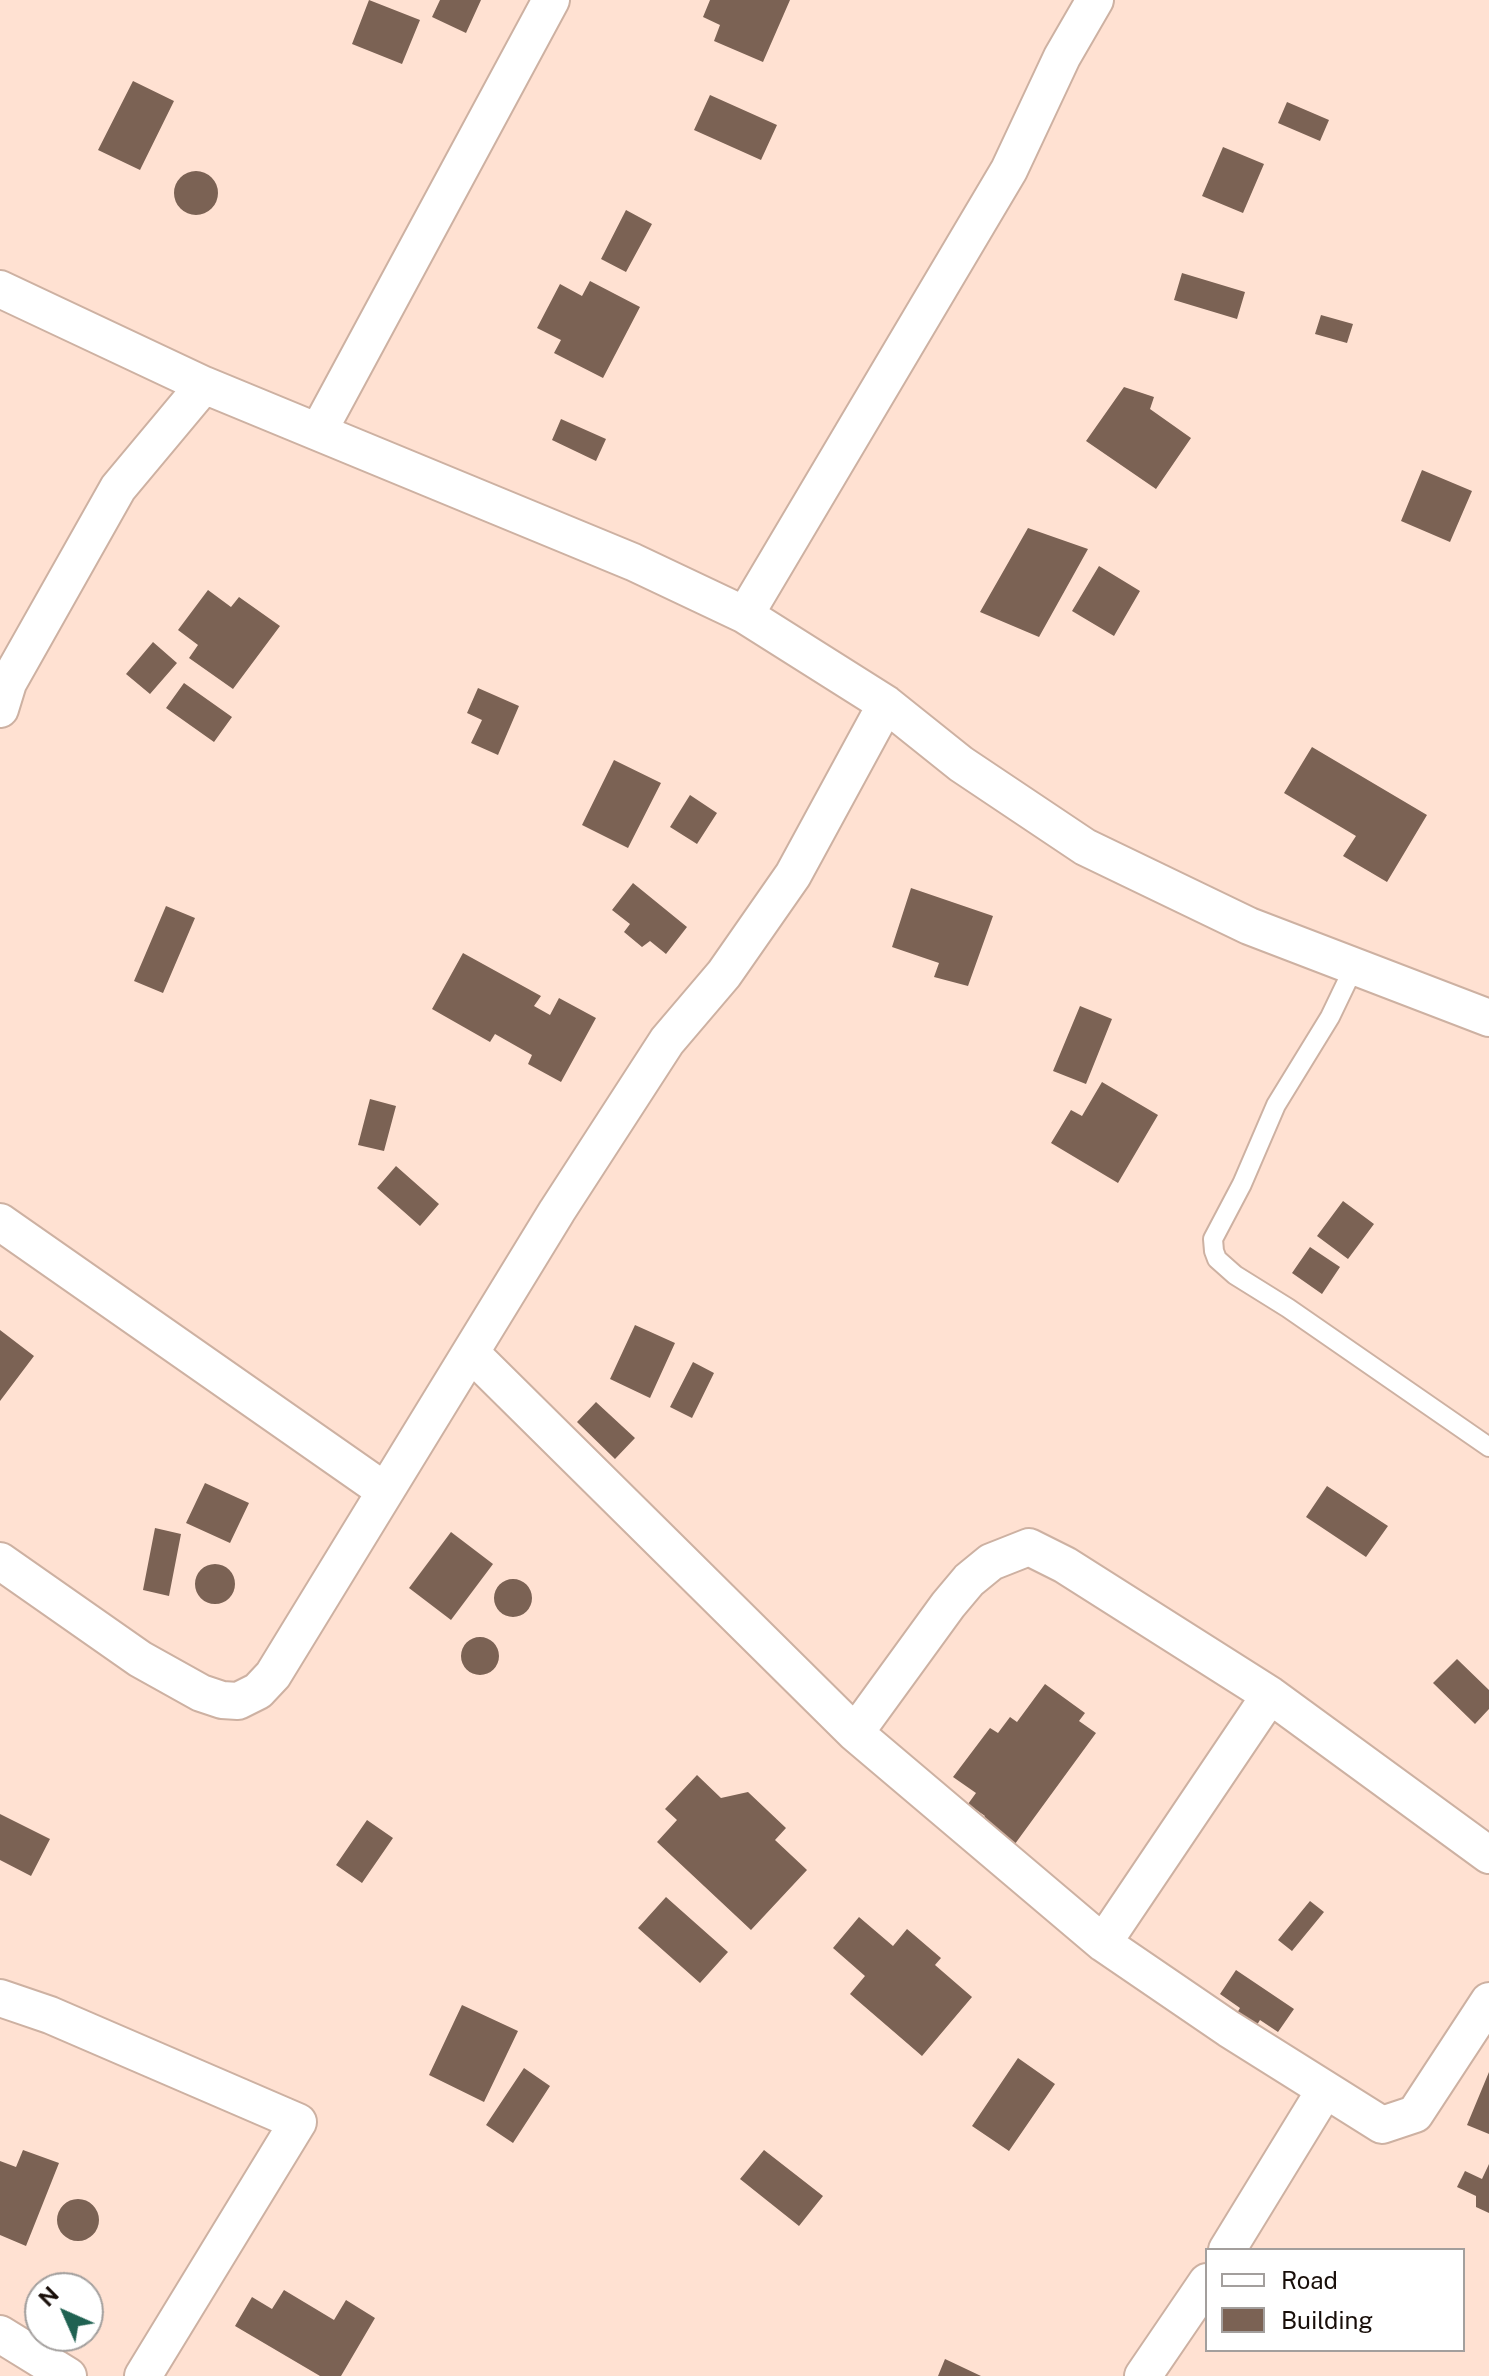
<!DOCTYPE html>
<html>
<head>
<meta charset="utf-8">
<style>
	body { margin:0 }
	#map { position:relative; width:1489px; height:2376px; overflow:hidden; background:#ffe1d2; font-family:"Public Sans",sans-serif }
	canvas { display:block }
	.legend { position:absolute; left:1205px; top:2248px; width:260px; height:104px; box-sizing:border-box; background:#fff; border:2px solid #a39f9d; margin:0; padding:10px 14px; list-style:none; font-size:24px; color:#180e09 }
	.legend li { display:flex; align-items:center; gap:16px; height:40px }
	.legend b { width:40px; border:2px solid #a39f9d }
	.north { position:absolute; left:24px; top:2272px; width:80px; height:80px; box-sizing:border-box; background:#fff; border:2px solid #a39f9d; border-radius:50%; rotate:315deg; font-size:22px; font-weight:700; line-height:32px; text-align:center; color:#180e09 }
	.north::after { content:''; display:block; margin:auto; width:28px; height:36px; background:#206252; clip-path:polygon(50% 0,100% 100%,50% 72%,0 100%) }
</style>
</head>
<body>
<div id="map">
<canvas width="1489" height="2376"></canvas>
<ul class="legend">
<li><b style="height:10px;background:#fff"></b>Road</li>
<li><b style="height:22px;background:#7b6254"></b>Building</li>
</ul>
<div class="north">N</div>
</div>
<script>
const c = document.querySelector('canvas').getContext('2d');
c.lineJoin = 'round';
function fillPath(path, color) {
  c.fillStyle = color;
  c.fill(path, 'evenodd');
}
function shape(rows) {
  const path = new Path2D();
  for (const r of rows) {
    if (r.length === 3) {
      path.moveTo(r[0] + r[2], r[1]);
      path.arc(r[0], r[1], r[2], 0, 2 * Math.PI);
      continue;
    }
    path.moveTo(r[0], r[1]);
    for (let i = 2; i < r.length; i += 2) path.lineTo(r[i], r[i + 1]);
  }
  return path;
}
function stroke(path, color, width, dash) {
  c.strokeStyle = color;
  c.lineWidth = width;
  c.lineCap = dash ? 'butt' : 'round';
  c.setLineDash(dash || []);
  c.stroke(path);
}
fillPath(shape([
	[369,0,420,20,402,64,352,44],
	[440,0,481,0,466,33,432,17],
	[710,0,790,0,763,62,714,41,720,25,703,17],
	[133,81,174,101,140,170,98,150],
	[710,95,777,125,761,160,694,130],
	[1287,102,1329,120,1320,141,1278,123],
	[1223,147,1264,164,1243,213,1202,196],
	[196,193,22],
	[626,210,652,224,626,272,601,259],
	[1182,273,1245,292,1237,319,1174,300],
	[590,281,640,307,603,378,554,353,561,340,537,328,560,284,582,296],
	[1321,315,1353,324,1347,343,1315,334],
	[1124,387,1154,397,1150,409,1191,438,1156,489,1086,441],
	[561,419,606,439,596,461,552,440],
	[1422,470,1472,491,1450,542,1401,521],
	[1028,528,1088,549,1039,637,980,612],
	[1099,566,1140,591,1114,636,1072,611],
	[208,590,231,607,239,597,280,626,233,689,189,658,198,645,178,630],
	[153,642,177,663,150,694,126,674],
	[184,683,232,717,214,742,166,708],
	[478,688,519,706,498,755,471,743,482,720,467,713],
	[1312,747,1427,815,1387,882,1343,856,1356,836,1284,793],
	[614,760,661,783,628,848,582,825],
	[690,795,717,813,697,844,670,827],
	[633,883,687,927,666,954,650,941,642,947,624,932,630,924,612,910],
	[911,888,993,916,968,986,934,977,939,963,892,947],
	[166,906,195,918,163,993,134,981],
	[463,953,541,996,534,1006,550,1015,559,998,596,1018,561,1082,528,1064,532,1055,495,1034,490,1042,432,1009],
	[1080,1006,1112,1019,1086,1084,1053,1071],
	[1102,1082,1158,1115,1118,1183,1051,1143,1071,1110,1082,1116],
	[370,1099,396,1106,384,1151,358,1145],
	[396,1166,439,1204,420,1226,377,1188],
	[1343,1201,1374,1224,1348,1259,1317,1236],
	[1310,1247,1340,1267,1322,1294,1292,1273],
	[635,1325,675,1343,650,1398,610,1379],
	[0,1330,34,1356,0,1401],
	[693,1362,714,1373,692,1418,670,1407],
	[596,1402,635,1438,615,1459,577,1422],
	[205,1483,249,1503,230,1543,186,1523],
	[1327,1486,1388,1526,1366,1557,1306,1517],
	[155,1528,181,1534,169,1596,143,1590],
	[451,1532,493,1564,451,1620,409,1588],
	[215,1584,20],
	[513,1598,19],
	[480,1656,19],
	[1457,1659,1489,1690,1489,1709,1475,1724,1433,1683],
	[1045,1684,1085,1713,1079,1721,1096,1733,1012,1848,979,1824,985,1816,968,1804,976,1793,953,1777,990,1728,998,1733,1010,1717,1017,1722],
	[697,1775,721,1798,748,1792,786,1828,775,1840,807,1870,751,1930,657,1842,677,1820,665,1809],
	[0,1814,50,1839,31,1876,0,1860],
	[367,1820,393,1838,362,1883,336,1865],
	[666,1897,728,1952,700,1983,638,1928],
	[1310,1901,1324,1912,1292,1951,1278,1940],
	[859,1917,893,1946,907,1929,941,1958,935,1965,972,1997,922,2056,850,1994,865,1976,833,1948],
	[1236,1970,1294,2009,1278,2032,1260,2020,1252,2033,1233,2020,1240,2008,1220,1994],
	[462,2005,518,2031,484,2102,429,2075],
	[1018,2058,1055,2084,1009,2151,972,2126],
	[524,2068,550,2086,513,2143,486,2125],
	[1489,2072,1489,2134,1467,2125],
	[23,2150,59,2163,26,2246,0,2235,0,2161,16,2167],
	[764,2150,823,2196,799,2226,740,2179],
	[1489,2164,1489,2213,1476,2207,1476,2196,1457,2187,1465,2171,1482,2179],
	[78,2220,21],
	[284,2290,334,2320,346,2300,375,2318,341,2376,320,2376,235,2326,252,2297,272,2309],
	[945,2359,981,2376,938,2376]
]), '#7b6254');
const service = shape([
	[1354,967,1330,1017,1276,1105,1242,1184,1213,1239,1214,1251,1217,1259,1235,1275,1288,1308,1489,1447]
]);
const minor = shape([
	[0,289,204,385,633,562,745,615,886,704,961,764,1085,847,1249,926,1489,1018],
	[318,432,551,0],
	[745,615,1009,170,1062,57,1095,0],
	[0,709,8,683,118,488,204,385],
	[0,1222,385,1491],
	[471,1353,855,1733,1103,1943,1229,2029,1382,2125,1415,2114,1489,2001],
	[0,1561,140,1659,201,1693,222,1700,238,1701,258,1691,273,1675,557,1211,667,1041,724,974,793,875,886,704],
	[855,1733,948,1605,969,1580,991,1562,1029,1547,1065,1565,1270,1695,1489,1855],
	[1103,1943,1270,1695],
	[0,1998,50,2015,298,2122,143,2376],
	[1227,2250,1325,2090],
	[0,2334,68,2376],
	[1143,2376,1207,2282]
]);
stroke(service, '#cdb1a2', 22);
stroke(minor, '#cdb1a2', 40);
stroke(service, '#fff', 18);
stroke(minor, '#fff', 36);
</script>
</body>
</html>
